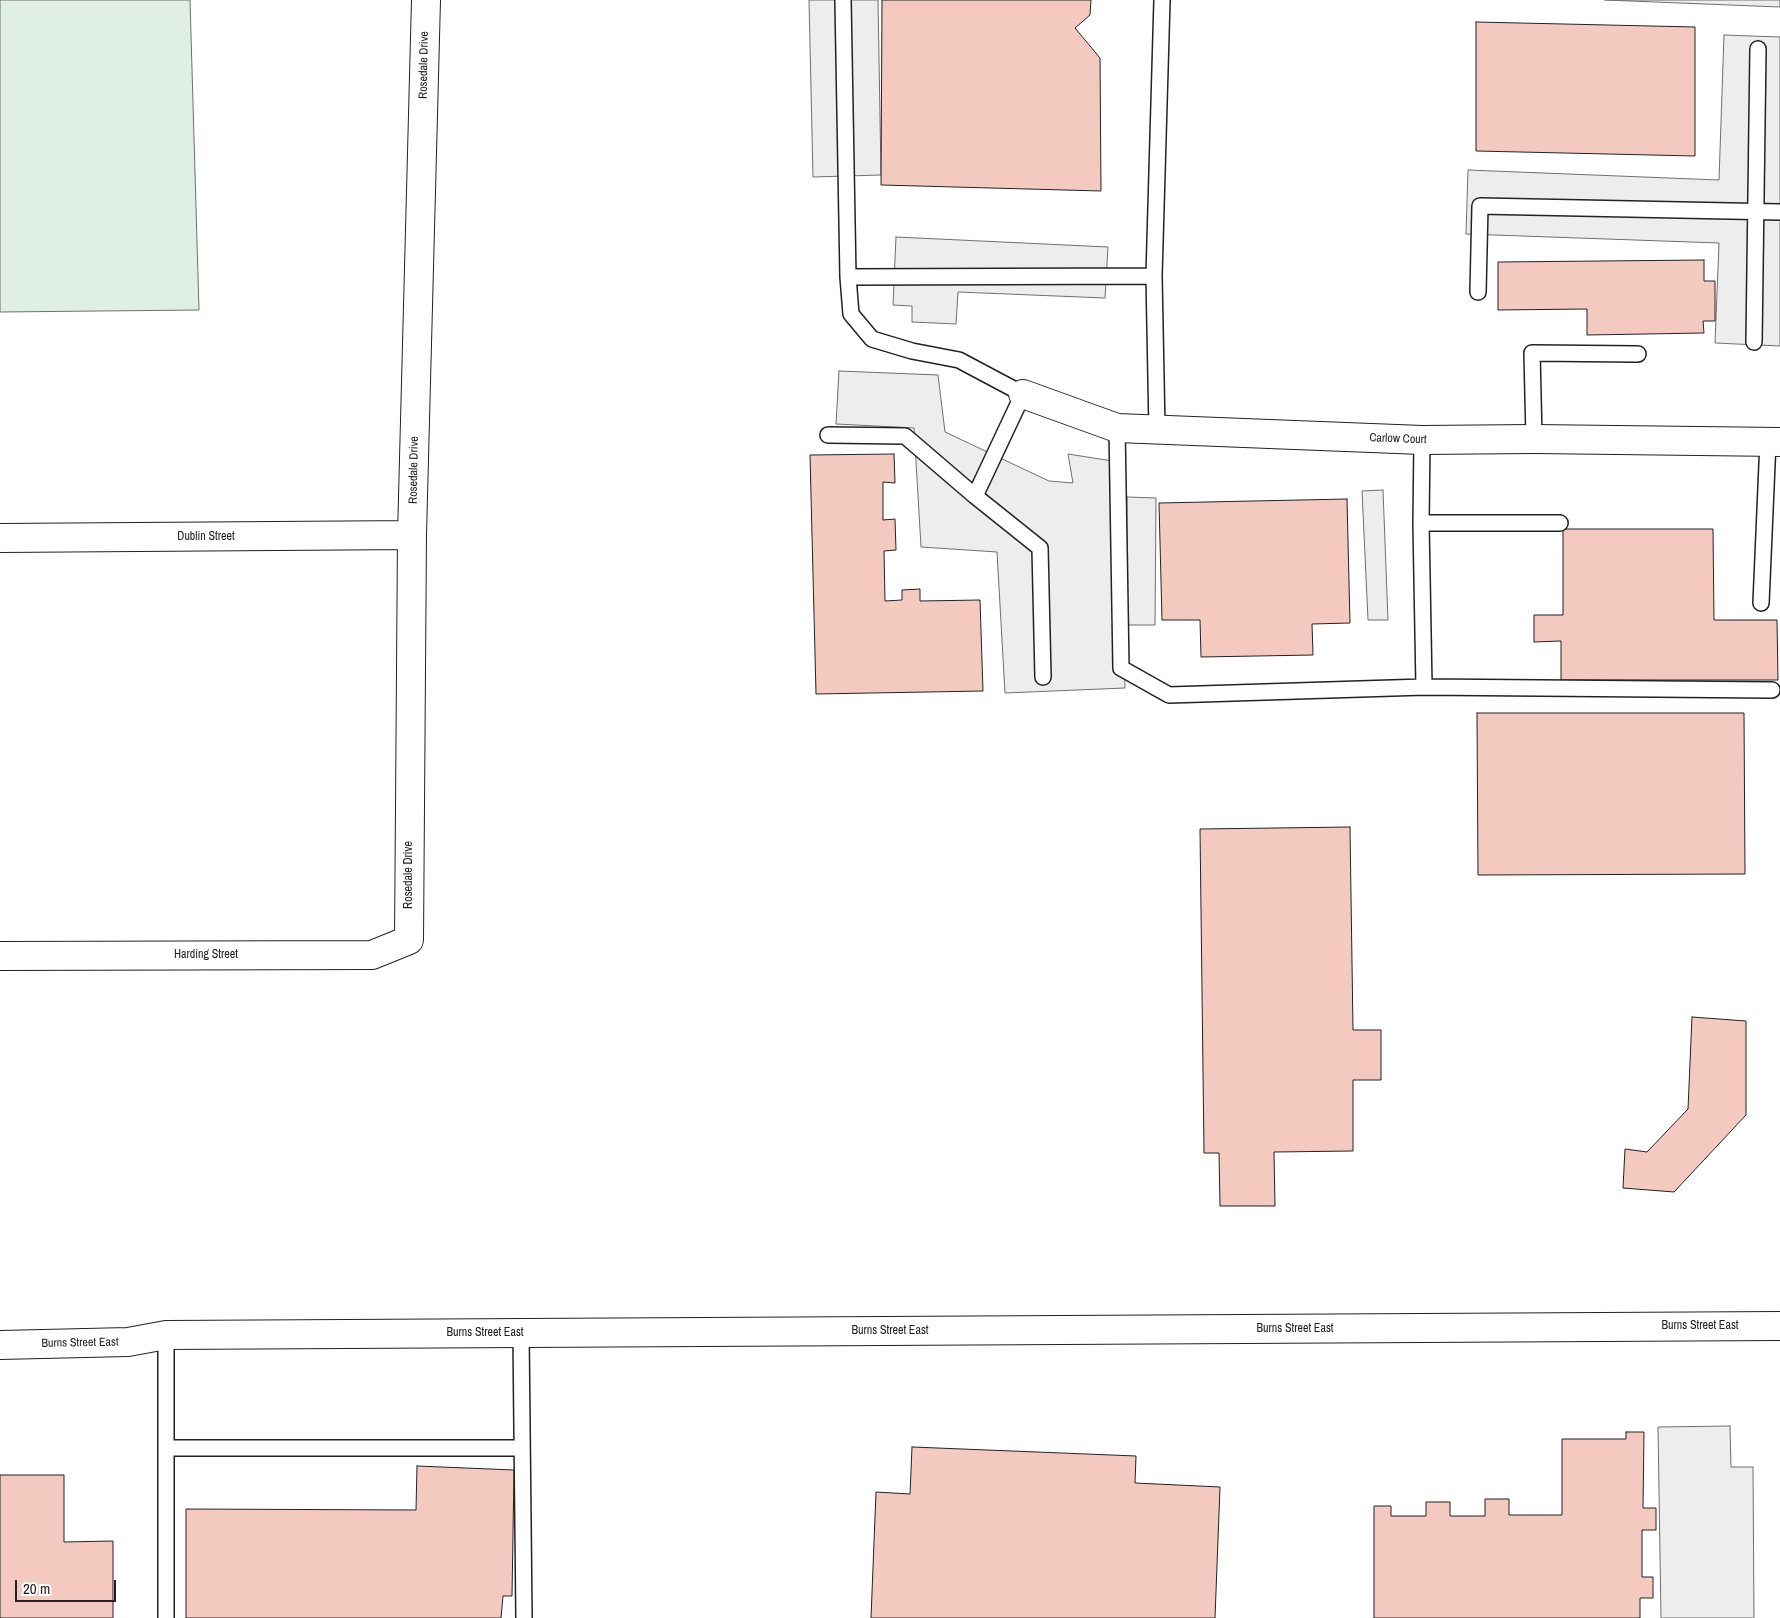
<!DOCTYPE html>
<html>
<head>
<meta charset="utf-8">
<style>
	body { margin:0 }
	#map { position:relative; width:1780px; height:1618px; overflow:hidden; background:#fff; font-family:"Archivo Narrow",sans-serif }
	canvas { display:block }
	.scale { position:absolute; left:15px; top:1580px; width:101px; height:22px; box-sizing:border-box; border:2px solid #222; border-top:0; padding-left:6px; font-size:15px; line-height:18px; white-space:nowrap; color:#222; -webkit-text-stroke:4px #fff; paint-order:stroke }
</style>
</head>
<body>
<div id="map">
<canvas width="1780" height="1618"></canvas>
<div class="scale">20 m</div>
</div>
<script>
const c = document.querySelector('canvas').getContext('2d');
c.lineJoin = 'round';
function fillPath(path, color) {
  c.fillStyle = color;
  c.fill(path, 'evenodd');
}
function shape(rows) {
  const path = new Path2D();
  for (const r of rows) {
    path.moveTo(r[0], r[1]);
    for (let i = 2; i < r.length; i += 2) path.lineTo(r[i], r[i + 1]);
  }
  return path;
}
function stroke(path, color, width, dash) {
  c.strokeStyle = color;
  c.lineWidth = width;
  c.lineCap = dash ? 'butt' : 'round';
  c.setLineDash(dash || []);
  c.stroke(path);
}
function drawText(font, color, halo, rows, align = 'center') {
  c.font = font + ' "Archivo Narrow",sans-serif';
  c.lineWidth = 4;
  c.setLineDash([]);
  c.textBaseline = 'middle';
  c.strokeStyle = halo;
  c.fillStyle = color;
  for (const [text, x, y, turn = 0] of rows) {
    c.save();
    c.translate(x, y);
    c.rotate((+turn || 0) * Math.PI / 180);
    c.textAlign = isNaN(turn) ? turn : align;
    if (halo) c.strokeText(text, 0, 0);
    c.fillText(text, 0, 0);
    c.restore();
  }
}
const green = shape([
	[0,0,190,0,199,310,0,312,0,0]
]);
fillPath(green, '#e0efe3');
stroke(green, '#6f6f6f', 1);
const parking = shape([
	[809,0,878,0,881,175,813,177,809,0],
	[1605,0,1780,0,1780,7,1605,0],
	[1724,35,1780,37,1780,346,1715,343,1719,243,1466,234,1468,170,1719,180,1724,35],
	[896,237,1108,247,1105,298,958,292,956,324,912,322,912,306,893,305,896,237],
	[839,371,938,375,945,432,1049,481,1073,483,1068,454,1119,462,1125,688,1005,693,997,552,921,547,914,428,836,424,839,371],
	[1383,490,1388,620,1368,620,1362,491,1383,490],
	[1127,497,1156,498,1155,625,1126,625,1127,497],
	[1730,1426,1731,1467,1753,1467,1754,1618,1661,1618,1658,1427,1730,1426]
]);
fillPath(parking, '#ededed');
stroke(parking, '#6f6f6f', 1);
const building = shape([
	[882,0,1091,0,1090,15,1075,28,1100,58,1101,191,881,185,882,0],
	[1476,22,1695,27,1695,156,1476,151,1476,22],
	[1704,260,1704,281,1715,281,1715,321,1703,321,1704,333,1587,335,1587,309,1498,310,1498,262,1704,260],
	[894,454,895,483,883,482,883,520,895,519,896,550,884,551,885,601,902,600,902,590,920,589,920,601,980,600,983,691,816,694,810,455,894,454],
	[1347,499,1350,623,1312,624,1313,655,1201,657,1200,620,1162,620,1159,503,1347,499],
	[1563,529,1713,529,1714,620,1777,620,1778,680,1561,680,1561,641,1534,642,1534,615,1563,615,1563,529],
	[1477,713,1744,713,1745,874,1478,875,1477,713],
	[1350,827,1353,1030,1381,1030,1381,1080,1353,1080,1353,1151,1274,1152,1275,1206,1220,1206,1219,1153,1204,1153,1200,829,1350,827],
	[1692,1017,1746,1021,1746,1115,1674,1192,1623,1188,1625,1149,1647,1152,1688,1109,1692,1017],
	[1626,1432,1644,1432,1643,1508,1656,1508,1656,1530,1642,1530,1642,1577,1653,1577,1653,1598,1640,1598,1640,1618,1374,1618,1374,1506,1391,1506,1391,1516,1426,1516,1426,1502,1450,1502,1450,1516,1485,1516,1485,1499,1509,1499,1509,1515,1562,1515,1562,1439,1626,1439,1626,1432],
	[912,1447,1136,1456,1135,1483,1220,1487,1215,1618,871,1618,876,1492,910,1494,912,1447],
	[417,1466,514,1470,512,1596,503,1596,501,1618,186,1618,186,1509,416,1510,417,1466],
	[0,1475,64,1475,64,1542,113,1541,113,1618,0,1618,0,1475]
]);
fillPath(building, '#f3c9c0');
stroke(building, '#222', 1);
const service = shape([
	[1154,276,1162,0],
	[848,277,1154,276,1157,430],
	[1478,292,1480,206,1780,212],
	[1754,342,1758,49],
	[1117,428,1121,668,1169,695,1424,687,1421,523,1422,440],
	[828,435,905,436,975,496,1023,394,959,360,912,351,872,339,851,314,848,277,843,0],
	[1534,439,1532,353,1638,354],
	[975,496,1040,548,1043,677],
	[1421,523,1560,523],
	[1761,603,1768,441],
	[1424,687,1772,690],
	[521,1333,524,1618],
	[166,1448,521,1448],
	[166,1618,166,1335]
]);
const minor = shape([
	[1023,394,1117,428,1422,440,1534,439,1780,442],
	[0,538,412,535],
	[0,956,372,955,409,940,412,535,426,0]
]);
const tertiary = shape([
	[0,1345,128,1342,166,1335,1780,1326]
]);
stroke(service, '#222', 18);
stroke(minor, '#222', 30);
stroke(tertiary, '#222', 30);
stroke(service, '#fff', 15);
stroke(minor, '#fff', 28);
stroke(tertiary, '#fff', 28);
drawText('12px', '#222', '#fff', [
	["Rosedale Drive",424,65,-89],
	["Carlow Court",1398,439,2],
	["Rosedale Drive",414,470,-89],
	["Dublin Street",206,537],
	["Rosedale Drive",409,875,-90],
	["Harding Street",206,955],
	["Burns Street East",1700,1326],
	["Burns Street East",1295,1329],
	["Burns Street East",890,1331],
	["Burns Street East",485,1333],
	["Burns Street East",80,1343,-1]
]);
</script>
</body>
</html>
